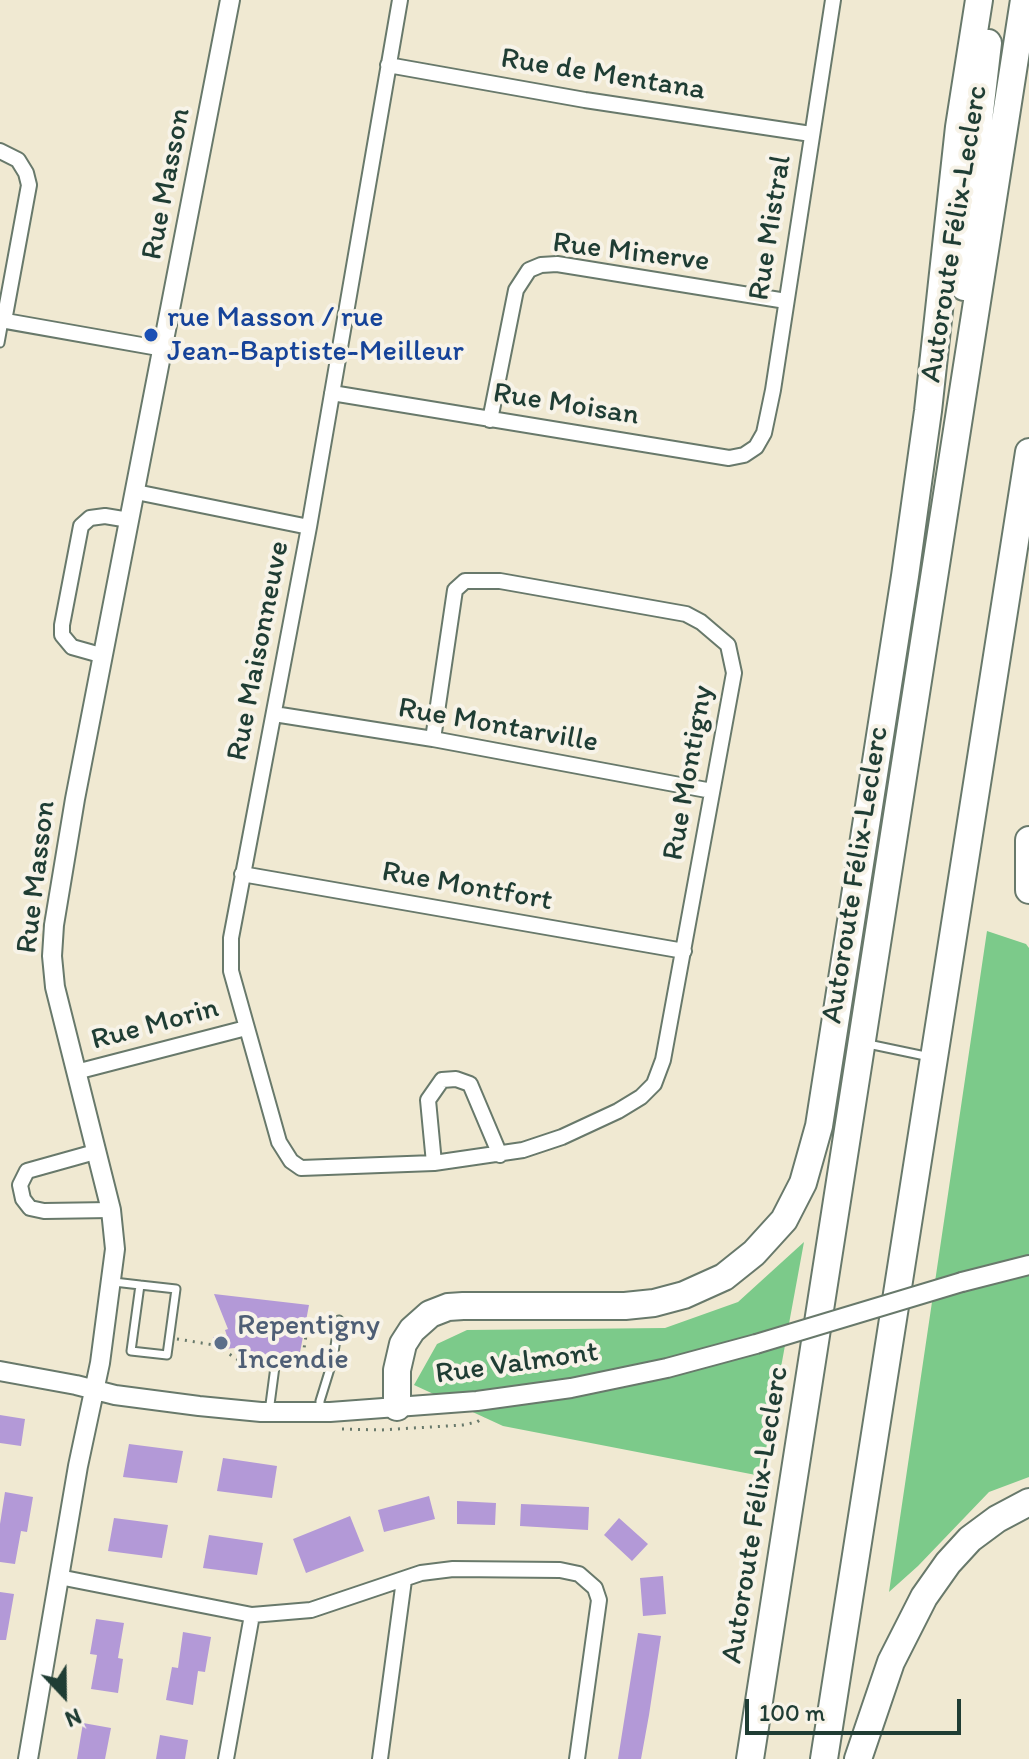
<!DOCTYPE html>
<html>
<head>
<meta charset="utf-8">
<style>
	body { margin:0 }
	#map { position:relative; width:1029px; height:1759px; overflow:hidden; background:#f0e9d2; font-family:Itim,sans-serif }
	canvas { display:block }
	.north { position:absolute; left:24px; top:1655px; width:80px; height:80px; -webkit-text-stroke:6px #f7f3e8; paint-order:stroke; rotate:158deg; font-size:22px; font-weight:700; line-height:32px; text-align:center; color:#1f3d34 }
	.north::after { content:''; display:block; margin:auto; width:28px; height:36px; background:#1f3d34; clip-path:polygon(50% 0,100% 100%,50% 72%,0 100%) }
	.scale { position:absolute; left:745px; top:1699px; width:216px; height:36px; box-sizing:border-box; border:4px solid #1f3d34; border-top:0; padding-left:10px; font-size:24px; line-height:28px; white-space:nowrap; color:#1f3d34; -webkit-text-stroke:6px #f7f3e8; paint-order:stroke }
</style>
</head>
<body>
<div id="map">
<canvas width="1029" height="1759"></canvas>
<div class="north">N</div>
<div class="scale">100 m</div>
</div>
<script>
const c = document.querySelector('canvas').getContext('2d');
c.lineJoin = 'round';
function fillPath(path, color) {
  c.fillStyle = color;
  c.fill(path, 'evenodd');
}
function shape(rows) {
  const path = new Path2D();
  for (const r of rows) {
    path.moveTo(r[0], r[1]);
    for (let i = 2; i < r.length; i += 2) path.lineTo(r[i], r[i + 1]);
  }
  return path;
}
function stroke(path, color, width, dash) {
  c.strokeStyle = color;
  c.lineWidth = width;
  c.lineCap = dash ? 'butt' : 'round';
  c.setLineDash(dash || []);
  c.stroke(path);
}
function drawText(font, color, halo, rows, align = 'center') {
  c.font = font + ' Itim,sans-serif';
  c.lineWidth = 8;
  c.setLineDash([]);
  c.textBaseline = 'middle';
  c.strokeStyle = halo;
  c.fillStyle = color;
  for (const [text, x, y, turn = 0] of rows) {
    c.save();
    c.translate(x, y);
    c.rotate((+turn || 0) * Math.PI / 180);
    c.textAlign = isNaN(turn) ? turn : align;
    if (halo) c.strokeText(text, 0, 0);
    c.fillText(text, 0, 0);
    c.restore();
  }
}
fillPath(shape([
	[987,931,1026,944,1029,948,1029,1477,989,1492,918,1566,889,1592],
	[804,1242,761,1476,503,1426,414,1385,437,1344,467,1330,665,1328,738,1302]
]), '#7cca8a');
fillPath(shape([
	[214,1294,309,1305,298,1363,282,1360,278,1353,273,1353,270,1358,247,1355,240,1361,235,1348,215,1350,213,1337,227,1336,225,1330,228,1329],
	[0,1415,25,1419,21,1446,0,1443],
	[129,1444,183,1451,177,1483,123,1477],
	[223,1458,277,1466,272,1498,217,1491],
	[5,1492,33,1497,27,1532,21,1531,15,1564,0,1562,0,1524],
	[429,1496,435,1519,384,1532,378,1510],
	[457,1501,496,1503,495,1525,457,1524],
	[521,1504,589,1507,588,1530,520,1526],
	[350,1516,364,1551,306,1573,293,1539],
	[114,1518,168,1525,162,1558,108,1551],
	[619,1518,648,1544,632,1561,604,1535],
	[209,1535,263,1543,257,1575,203,1568],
	[663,1576,666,1614,643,1616,640,1578],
	[0,1592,14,1594,6,1640,0,1640],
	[96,1619,124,1623,118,1658,123,1659,118,1693,91,1689,97,1655,90,1654],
	[183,1632,211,1637,205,1672,198,1671,193,1705,166,1700,172,1667,178,1668],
	[638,1633,661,1636,649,1715,641,1759,618,1759],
	[83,1723,111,1728,105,1759,77,1759],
	[160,1735,188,1740,185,1759,156,1759]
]), '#b399d7');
const service = shape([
	[0,343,4,321],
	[868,1044,930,1057],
	[114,1282,140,1285,176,1289,167,1355,131,1351,140,1285],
	[269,1412,276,1359],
	[320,1412,320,1401,333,1359,339,1320]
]);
const minor = shape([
	[400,0,309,527,231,938,231,971,279,1142,291,1161,301,1168,434,1163,523,1150,562,1137,618,1111,641,1097,654,1084,663,1060,734,673,728,645,701,622,686,614,500,581,465,581,455,590,433,739],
	[388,65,585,100,811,134],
	[0,151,18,160,26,173,29,185,4,321],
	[0,320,164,349],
	[332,393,729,458,744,455,756,447,764,433,773,390,833,0],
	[490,420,516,290,529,270,541,265,557,264,786,301],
	[136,492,309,527],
	[104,656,72,647,62,635,62,625,81,526,90,518,105,516,129,520],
	[274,714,433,739,712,791],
	[242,874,684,951],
	[76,1072,246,1028],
	[95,1152,27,1171,20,1185,23,1199,30,1208,44,1211,111,1210],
	[434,1163,428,1100,442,1080,456,1079,470,1084,500,1155],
	[59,1577,252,1615,311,1610,421,1573,453,1569,560,1570,579,1574,595,1588,599,1600,577,1759],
	[226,1759,252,1615],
	[380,1759,404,1580]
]);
const tertiary = shape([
	[962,1282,1029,1265],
	[0,1371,76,1385,115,1395,199,1406,261,1412,330,1412,477,1401,571,1388,667,1368,756,1344],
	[28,1759,78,1466,100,1363,115,1249,111,1210,55,987,52,956,54,925,75,799,230,0]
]);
const motorway = shape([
	[964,287,969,206,988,43],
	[1029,840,1029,890],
	[397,1407,397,1370,403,1344,412,1330,430,1314,448,1307,463,1306,625,1306,654,1303,684,1295,724,1277,754,1253,784,1220,803,1183,819,1126,905,576,928,411,959,127,979,0],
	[750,1759,1024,0],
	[824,1759,1029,452],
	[858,1759,891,1662,924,1597,948,1563,970,1539,997,1519,1029,1502]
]);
stroke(service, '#68796b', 11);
stroke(minor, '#68796b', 18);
stroke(tertiary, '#68796b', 22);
stroke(motorway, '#68796b', 30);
stroke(shape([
	[177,1339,214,1345],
	[223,1350,240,1361,264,1364],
	[283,1367,301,1369,308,1322,330,1325],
	[342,1429,381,1430,463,1425,477,1422,484,1417]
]), '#68796b', 3, [2, 6]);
stroke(service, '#fff', 7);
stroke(minor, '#fff', 14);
stroke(tertiary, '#fff', 18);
stroke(motorway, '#fff', 26);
const tertiaryBridge = shape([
	[756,1344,962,1282]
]);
stroke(tertiaryBridge, '#68796b', 22, []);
stroke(tertiaryBridge, '#fff', 18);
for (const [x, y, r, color] of [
	[151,335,8,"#1a4fb4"],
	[221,1343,8,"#5c6f8a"]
]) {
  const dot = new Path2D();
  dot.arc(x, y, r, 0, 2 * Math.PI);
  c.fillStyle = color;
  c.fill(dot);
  stroke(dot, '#f7f3e8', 3);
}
drawText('30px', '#1f3d34', '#f7f3e8', [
	["Rue de Mentana",603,75,9],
	["Rue Masson",167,184,-79],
	["Rue Mistral",771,228,-81],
	["Autoroute Félix-Leclerc",955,234,-81],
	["Rue Minerve",631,253,7],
	["Rue Moisan",566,405,9],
	["Rue Maisonneuve",259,651,-79],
	["Rue Montarville",498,726,10],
	["Rue Montigny",689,773,-80],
	["Autoroute Félix-Leclerc",856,875,-81],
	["Rue Masson",37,877,-83],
	["Rue Montfort",467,887,10],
	["Rue Morin",155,1025,-15],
	["Rue Valmont",517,1364,-8],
	["Autoroute Félix-Leclerc",756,1515,-81]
]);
drawText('30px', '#164399', '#f7f3e8', [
	["rue Masson / rue",167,318],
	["Jean-Baptiste-Meilleur",167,352]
], 'left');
drawText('30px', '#4e5e75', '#f7f3e8', [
	["Repentigny",237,1326],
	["Incendie",237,1360]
], 'left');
</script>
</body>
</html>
